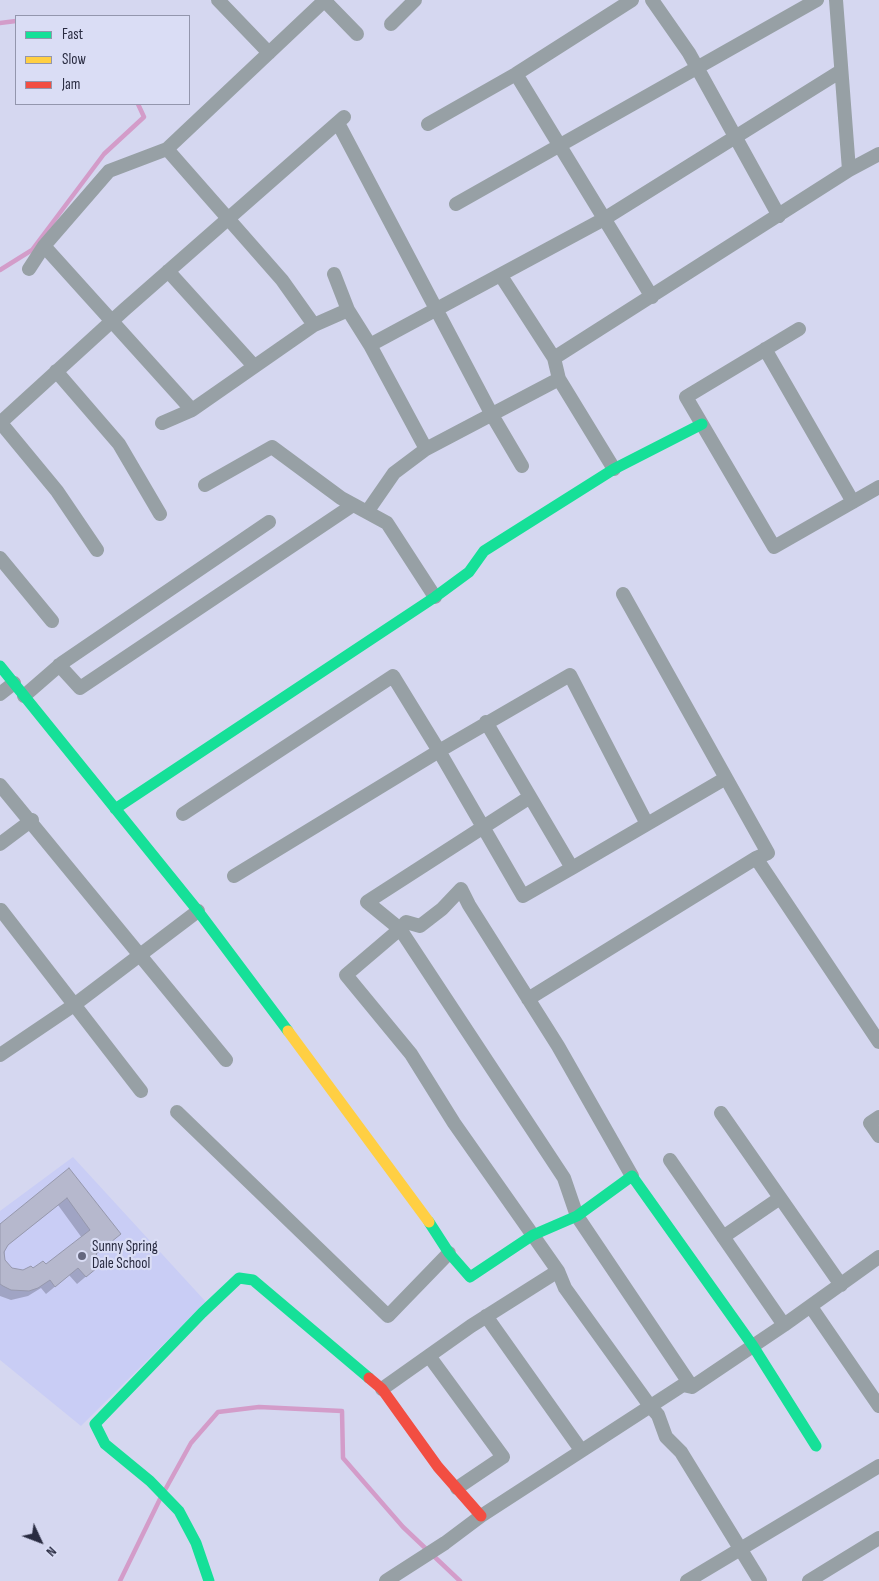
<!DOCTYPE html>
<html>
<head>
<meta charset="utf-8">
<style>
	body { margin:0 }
	#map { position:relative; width:879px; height:1581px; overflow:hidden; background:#d5d7f0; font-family:"Sofia Sans Condensed",sans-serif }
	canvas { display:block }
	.legend { position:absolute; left:15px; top:15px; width:175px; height:90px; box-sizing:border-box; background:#daddf5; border:1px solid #9396ad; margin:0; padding:6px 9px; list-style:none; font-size:15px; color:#292b41 }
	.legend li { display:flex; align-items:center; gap:10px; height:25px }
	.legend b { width:25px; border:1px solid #9396ad }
	.north { position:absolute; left:15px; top:1516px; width:50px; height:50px; -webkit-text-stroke:4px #daddf5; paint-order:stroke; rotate:133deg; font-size:14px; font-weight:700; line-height:20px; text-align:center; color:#292b41 }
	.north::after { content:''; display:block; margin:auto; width:18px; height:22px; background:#292b41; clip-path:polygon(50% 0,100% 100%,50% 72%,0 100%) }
</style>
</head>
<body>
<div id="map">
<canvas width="879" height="1581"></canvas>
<ul class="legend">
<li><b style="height:6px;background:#16e098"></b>Fast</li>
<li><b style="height:6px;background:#ffcf43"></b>Slow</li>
<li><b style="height:6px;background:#f24e42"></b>Jam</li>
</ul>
<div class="north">N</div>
</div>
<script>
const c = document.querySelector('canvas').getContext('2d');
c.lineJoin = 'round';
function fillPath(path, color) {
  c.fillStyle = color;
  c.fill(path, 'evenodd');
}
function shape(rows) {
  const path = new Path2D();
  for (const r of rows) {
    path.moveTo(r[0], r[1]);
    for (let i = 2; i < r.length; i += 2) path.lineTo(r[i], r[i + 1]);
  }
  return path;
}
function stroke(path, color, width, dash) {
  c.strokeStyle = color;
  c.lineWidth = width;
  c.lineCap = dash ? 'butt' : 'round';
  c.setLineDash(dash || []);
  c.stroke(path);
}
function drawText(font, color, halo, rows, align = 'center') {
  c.font = font + ' "Sofia Sans Condensed",sans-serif';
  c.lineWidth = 4.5;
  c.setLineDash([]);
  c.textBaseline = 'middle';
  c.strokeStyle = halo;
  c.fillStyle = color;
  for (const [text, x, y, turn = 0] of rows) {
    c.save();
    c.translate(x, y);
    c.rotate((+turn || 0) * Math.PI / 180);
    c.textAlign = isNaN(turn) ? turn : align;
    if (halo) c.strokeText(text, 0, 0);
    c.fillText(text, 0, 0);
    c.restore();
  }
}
fillPath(shape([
	[73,1157,206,1302,81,1426,0,1360,0,1211]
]), '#c9cdf5');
fillPath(shape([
	[69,1170,119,1233,95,1255,102,1263,77,1284,69,1275,46,1294,41,1288,28,1296,11,1300,0,1296,0,1226],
	[58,1205,82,1238,46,1266,23,1272,11,1269,4,1260,5,1247]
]), '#0003');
stroke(shape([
	[0,23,16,21],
	[0,270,32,250,104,154,144,117,138,104],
	[165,1490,191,1443,218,1412,259,1407,342,1411,343,1458,403,1527,460,1581],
	[120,1581,160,1499]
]), '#d39cc9', 4.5);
const building = shape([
	[69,1168,121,1234,96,1254,103,1263,86,1277,78,1268,55,1287,50,1280,38,1288,29,1291,11,1290,3,1286,0,1284,0,1224,69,1168],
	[67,1198,90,1230,46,1264,43,1261,33,1268,31,1266,23,1270,12,1268,5,1260,4,1252,8,1245,67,1198]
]);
fillPath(building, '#b6b8cd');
stroke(building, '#9698ad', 1);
stroke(shape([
	[218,0,269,53],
	[324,0,357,34],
	[652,0,689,53,779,216],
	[836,0,849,170],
	[391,24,415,0],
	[516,74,652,297],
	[338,123,492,415,522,466],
	[428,124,516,74,632,0],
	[167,149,282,280,314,325],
	[456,204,817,0],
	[44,246,192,410],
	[29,269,44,246,109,171,167,149,325,0],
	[168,271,254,366],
	[334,274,348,310,370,345,426,449],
	[501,276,554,358,559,379,614,469],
	[799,329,686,397,774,547,879,487],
	[370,345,604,219,841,71],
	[765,349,853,502],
	[554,358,849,170,879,154],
	[56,371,119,444,160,514],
	[0,422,57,491,97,550],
	[0,423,124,310,344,117],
	[162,423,192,410,314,325,348,310],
	[205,485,272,447,341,498,387,523,435,597],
	[367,512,394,473,426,449,559,379],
	[0,558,52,621],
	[623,594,768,853,756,858],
	[59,665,80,688,353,505],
	[0,694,14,683],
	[24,696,62,663,269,522],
	[486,722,572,868,726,778],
	[0,785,226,1060],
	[530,797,367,902,400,929,406,922,420,926,442,909,461,889,469,905,558,1046,632,1176],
	[183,814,393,676,439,751,570,675,647,824],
	[0,844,32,820],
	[234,876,439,751,523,896,572,868],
	[1,910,141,1091],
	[528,999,756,858,879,1042],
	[0,1055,74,1005,198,911],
	[177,1112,388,1316,449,1253],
	[721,1113,841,1285],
	[879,1117,870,1123,879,1136],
	[670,1160,784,1325],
	[723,1237,780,1198],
	[558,1271,454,1123,411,1054,346,975,400,929,564,1178,577,1216,692,1387],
	[811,1307,879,1406],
	[486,1316,581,1450],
	[429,1356,503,1457,457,1488],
	[382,1389,471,1326,558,1271,565,1288,650,1406,658,1415,666,1437,681,1452,760,1581],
	[386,1581,445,1543,481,1516,683,1385,692,1387,784,1325,879,1257],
	[687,1581,879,1466],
	[809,1581,879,1538]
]), '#97a0a5', 14);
stroke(shape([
	[0,666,198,911,288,1031],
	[115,809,435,597,469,572,484,551,614,469,702,424],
	[429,1222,449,1253,470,1277,533,1235,577,1216,632,1176,753,1346,816,1446],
	[209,1581,196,1543,179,1511,150,1481,105,1444,95,1424,202,1313,239,1278,253,1280,369,1378]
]), '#16e098', 11);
stroke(shape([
	[288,1031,429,1222]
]), '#ffcf43', 11);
stroke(shape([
	[369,1378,382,1389,438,1467,481,1516]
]), '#f24e42', 11);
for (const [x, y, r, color] of [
	[82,1256,5,"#65677e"]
]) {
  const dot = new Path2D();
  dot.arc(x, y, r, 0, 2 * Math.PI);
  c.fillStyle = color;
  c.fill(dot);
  stroke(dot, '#daddf5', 2);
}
drawText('15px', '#292b41', '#daddf5', [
	["Sunny Spring",92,1247],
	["Dale School",92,1264]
], 'left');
</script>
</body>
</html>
